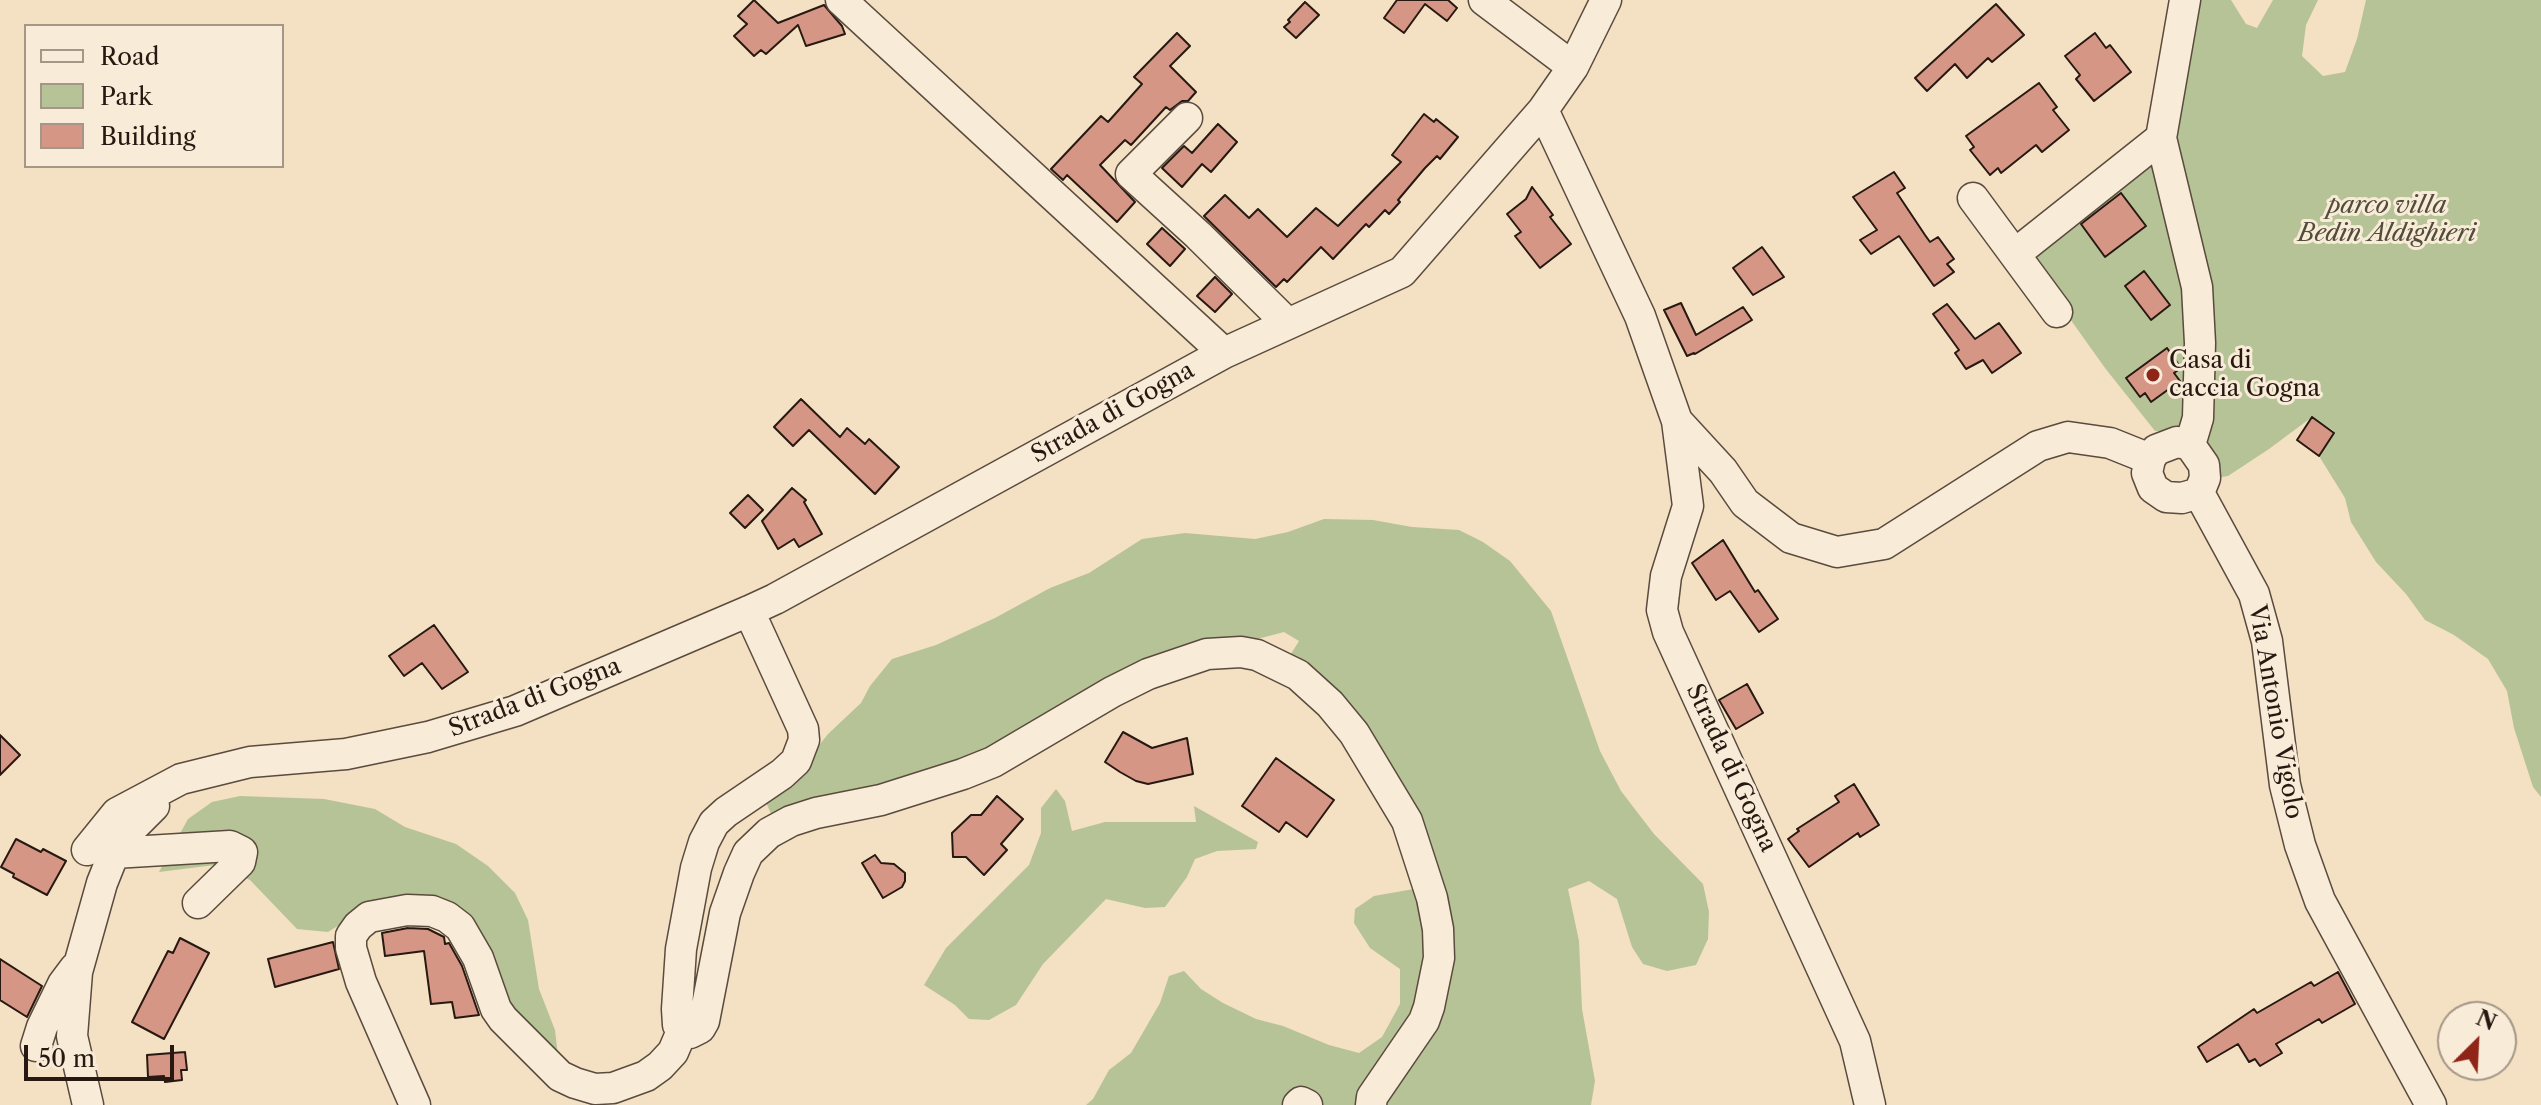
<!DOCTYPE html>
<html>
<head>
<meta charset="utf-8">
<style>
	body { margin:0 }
	#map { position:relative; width:2541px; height:1105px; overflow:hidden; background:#f4e0c2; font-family:"Libre Caslon Text",serif }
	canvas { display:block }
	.legend { position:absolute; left:24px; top:24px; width:260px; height:144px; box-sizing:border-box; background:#f8ebd7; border:2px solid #a49788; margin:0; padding:10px 14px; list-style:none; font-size:24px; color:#271912 }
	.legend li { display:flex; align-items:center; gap:16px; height:40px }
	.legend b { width:40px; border:2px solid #a49788 }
	.north { position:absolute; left:2437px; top:1001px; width:80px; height:80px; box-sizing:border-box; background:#f8ebd7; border:2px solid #a49788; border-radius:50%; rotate:24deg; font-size:22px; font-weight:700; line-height:32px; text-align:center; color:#271912 }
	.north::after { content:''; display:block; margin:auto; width:28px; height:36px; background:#8f2418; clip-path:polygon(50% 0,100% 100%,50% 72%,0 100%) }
	.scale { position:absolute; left:24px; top:1045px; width:150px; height:36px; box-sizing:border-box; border:4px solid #271912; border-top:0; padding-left:10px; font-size:24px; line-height:28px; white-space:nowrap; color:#271912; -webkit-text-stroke:6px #f8ebd7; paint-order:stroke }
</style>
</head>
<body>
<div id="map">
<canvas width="2541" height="1105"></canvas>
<ul class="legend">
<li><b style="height:10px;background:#f8ebd7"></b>Road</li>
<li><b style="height:22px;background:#b6c397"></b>Park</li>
<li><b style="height:22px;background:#d69685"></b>Building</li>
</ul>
<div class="north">N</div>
<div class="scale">50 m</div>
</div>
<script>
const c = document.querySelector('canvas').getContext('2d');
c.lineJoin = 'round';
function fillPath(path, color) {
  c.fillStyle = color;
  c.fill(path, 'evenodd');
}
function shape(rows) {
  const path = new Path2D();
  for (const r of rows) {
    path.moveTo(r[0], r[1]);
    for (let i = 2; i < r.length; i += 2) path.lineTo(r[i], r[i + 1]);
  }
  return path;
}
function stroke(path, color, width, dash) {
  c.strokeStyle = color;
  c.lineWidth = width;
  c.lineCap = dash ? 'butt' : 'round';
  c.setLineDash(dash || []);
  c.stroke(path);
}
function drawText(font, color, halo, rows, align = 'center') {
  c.font = font + ' "Libre Caslon Text",serif';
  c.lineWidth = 6;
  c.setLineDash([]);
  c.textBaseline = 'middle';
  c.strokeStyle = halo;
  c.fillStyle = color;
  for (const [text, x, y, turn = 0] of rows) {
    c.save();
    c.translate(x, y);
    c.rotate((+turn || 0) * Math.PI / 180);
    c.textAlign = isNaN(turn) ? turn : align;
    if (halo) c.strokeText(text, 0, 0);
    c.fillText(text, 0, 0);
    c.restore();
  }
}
fillPath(shape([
	[2185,0,2231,0,2246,24,2257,28,2273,0,2318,0,2306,25,2302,56,2323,76,2345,72,2357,39,2366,0,2541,0,2541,797,2533,787,2514,728,2507,691,2488,659,2454,635,2425,620,2406,594,2376,562,2351,522,2345,498,2319,456,2334,431,2312,417,2269,449,2228,476,2216,478,2207,443,2202,290,2164,113],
	[2151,153,2185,297,2190,425,2172,431,2155,431,2105,368,2021,250],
	[1324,519,1373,520,1412,527,1459,530,1483,542,1510,561,1551,611,1600,751,1621,791,1654,834,1703,884,1709,912,1708,939,1696,965,1667,971,1643,964,1632,947,1617,899,1589,881,1568,889,1579,941,1582,1009,1595,1081,1591,1105,1086,1105,1093,1099,1109,1070,1131,1053,1160,1003,1169,976,1184,971,1201,989,1223,1003,1256,1019,1283,1026,1329,1045,1359,1053,1382,1037,1400,1004,1400,969,1370,948,1354,923,1355,909,1374,896,1425,887,1380,779,1281,670,1299,641,1284,632,1242,643,1007,750,774,820,762,794,801,768,828,734,861,703,870,686,892,659,936,645,995,618,1050,588,1089,573,1142,539,1185,533,1255,539,1288,532],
	[1056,789,1065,801,1072,831,1105,822,1196,822,1194,806,1258,842,1256,849,1217,851,1195,859,1187,877,1165,907,1145,908,1106,899,1043,964,1016,1005,989,1020,969,1019,955,1005,924,985,946,948,1029,865,1041,833,1041,808],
	[240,796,324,799,375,809,405,827,456,844,488,866,515,893,528,920,539,989,555,1030,560,1073,522,1034,454,918,360,912,328,932,297,929,250,880,215,865,159,872,188,819,212,802]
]), '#b6c397');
const building = shape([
	[754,0,778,23,824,5,842,26,845,34,806,46,798,25,766,54,761,50,754,56,734,36,747,24,738,16,754,0],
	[1397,0,1448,0,1457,8,1447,21,1425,4,1404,33,1384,18,1397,0],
	[1305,2,1319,15,1296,38,1284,27,1290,22,1288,20,1305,2],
	[1996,4,2024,35,1992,62,1988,58,1967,78,1955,64,1927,91,1915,78,1996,4],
	[1177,33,1190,46,1170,66,1196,92,1188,101,1182,101,1170,110,1166,107,1131,145,1125,140,1100,165,1135,202,1117,222,1067,175,1063,180,1051,169,1101,116,1108,122,1142,84,1134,77,1177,33],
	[2095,33,2106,48,2110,45,2131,72,2094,101,2076,79,2080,75,2065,56,2095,33],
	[2039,83,2057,107,2053,110,2069,130,2042,152,2036,145,2001,173,1998,168,1990,175,1970,150,1974,147,1966,136,2039,83],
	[1424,114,1434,122,1436,119,1458,137,1440,159,1437,156,1425,168,1398,200,1400,202,1389,214,1385,210,1369,227,1366,224,1333,259,1321,247,1287,282,1284,279,1276,287,1204,216,1225,195,1249,218,1258,209,1287,237,1316,208,1338,226,1401,162,1392,155,1424,114],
	[1218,124,1237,142,1211,172,1202,164,1182,187,1162,168,1184,146,1192,153,1218,124],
	[1894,172,1905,188,1897,193,1925,235,1930,242,1938,237,1954,259,1947,264,1954,272,1934,286,1899,236,1871,254,1860,240,1877,230,1853,197,1894,172],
	[1532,187,1553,215,1550,217,1571,244,1540,268,1515,236,1521,232,1507,214,1526,199,1532,187],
	[2121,193,2146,226,2105,257,2081,224,2121,193],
	[1162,228,1185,249,1170,266,1147,244,1162,228],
	[1762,247,1784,277,1753,295,1733,268,1762,247],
	[2144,271,2170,305,2151,320,2125,286,2144,271],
	[1215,277,1232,294,1215,312,1197,296,1215,277],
	[1681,303,1696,335,1743,307,1752,320,1695,354,1694,353,1687,356,1664,310,1681,303],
	[1947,304,1975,339,1999,323,2021,353,1992,373,1983,360,1966,369,1955,353,1959,350,1933,314,1947,304],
	[2167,348,2181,368,2174,373,2180,381,2151,402,2145,393,2140,397,2126,378,2167,348],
	[801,399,840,437,847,428,865,444,869,439,899,467,875,494,809,430,793,446,774,427,801,399],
	[2312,417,2334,433,2319,456,2297,440,2312,417],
	[792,488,806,500,804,502,822,534,799,547,794,539,778,549,762,521,792,488],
	[748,495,763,510,745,528,730,513,748,495],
	[1723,540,1755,592,1758,590,1778,619,1759,632,1730,591,1716,600,1692,563,1723,540],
	[434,625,468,672,442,689,422,663,404,676,389,656,434,625],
	[1747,684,1763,713,1736,729,1719,700,1747,684],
	[1123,732,1152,748,1187,738,1193,774,1148,784,1136,781,1120,772,1105,762,1123,732],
	[0,735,20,755,0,775,0,735],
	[1276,758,1334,800,1307,837,1286,822,1279,832,1242,806,1276,758],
	[1854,784,1879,825,1860,837,1858,833,1809,867,1788,839,1799,831,1797,829,1839,802,1835,796,1854,784],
	[997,796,1023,819,1001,844,1007,850,984,875,966,857,953,857,952,833,971,815,981,815,997,796],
	[16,839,41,852,43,849,66,861,47,895,13,877,14,874,1,867,16,839],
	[875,855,881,863,894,864,905,873,905,881,902,887,883,898,862,863,875,855],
	[408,928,428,929,444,937,445,944,449,943,462,966,479,1015,455,1018,452,1002,431,1004,424,951,385,956,382,933,408,928],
	[180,938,209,953,164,1039,132,1022,168,951,173,953,180,938],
	[333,942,339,969,275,987,268,959,333,942],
	[0,959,42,986,27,1017,0,1000,0,959],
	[2338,972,2355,1004,2322,1023,2319,1019,2276,1044,2282,1053,2260,1066,2255,1059,2249,1062,2238,1044,2207,1062,2198,1047,2254,1009,2257,1013,2311,982,2314,986,2338,972],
	[185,1052,187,1070,181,1070,182,1080,165,1082,164,1076,148,1077,147,1055,185,1052]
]);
fillPath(building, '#d69685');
stroke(building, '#271912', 2);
const minor = shape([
	[841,0,1224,353],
	[1484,0,1573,67],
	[2185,0,2161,138,2197,287,2200,343,2198,418,2190,445],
	[1543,110,1640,316,1677,421,1688,506,1666,576,1662,610,1668,632,1855,1041,1870,1105],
	[1187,118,1131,174,1198,235,1287,323],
	[1973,198,2057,312],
	[2015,254,2161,138],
	[1677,421,1723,471,1745,503,1791,538,1837,552,1884,544,2038,446,2068,437,2110,443,2150,459],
	[2177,442,2190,445,2204,465,2205,478,2199,493,2182,498,2166,497,2153,488,2147,473,2150,459,2156,450,2177,442],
	[2199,493,2254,594,2267,641,2285,785,2300,845,2320,901,2431,1105],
	[87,850,117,813,181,779,250,762,346,754,428,737,515,711,749,611,775,599,1224,353,1402,272,1543,110,1573,67,1606,0],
	[114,853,230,846,242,852,240,862,198,903],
	[682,1031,690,1033,700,1028,704,1021,725,913,739,873,748,853,769,833,791,821,816,813,881,800,963,774,993,762,1112,692,1148,674,1207,654,1241,652,1257,655,1298,675,1330,704,1354,733,1407,821,1432,898,1438,929,1439,958,1429,1007,1424,1021,1372,1097,1371,1105],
	[36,1046,42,1027,63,984,75,968],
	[88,1105,72,1036,77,972,102,883,114,853,133,827,154,806],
	[415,1105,361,982,351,948,351,936,358,926,369,917,407,910,432,911,447,917,460,927,478,958,496,1009,503,1019,560,1076,575,1083,595,1089,613,1088,646,1076,660,1066,673,1052,682,1031,678,1025,677,1009,681,949,696,868,704,842,714,823,726,812,782,774,796,761,804,740,803,729,749,611],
	[1298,1105,1301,1102,1307,1105]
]);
stroke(minor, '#5a4b3e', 33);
stroke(minor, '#f8ebd7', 30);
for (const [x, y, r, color] of [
	[2153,375,8,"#8f2418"]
]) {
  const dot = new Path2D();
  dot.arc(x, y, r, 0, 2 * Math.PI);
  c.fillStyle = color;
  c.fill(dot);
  stroke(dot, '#f8ebd7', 3);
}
drawText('italic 24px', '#524c3a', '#f8ebd7', [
	["parco villa",2387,206],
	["Bedin Aldighieri",2387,234]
]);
drawText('24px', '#271912', '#f8ebd7', [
	["Casa di",2169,361],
	["caccia Gogna",2169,389]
], 'left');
drawText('24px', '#271912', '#f8ebd7', [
	["Strada di Gogna",1113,413,-29],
	["Strada di Gogna",535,698,-21],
	["Via Antonio Vigolo",2275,712,80],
	["Strada di Gogna",1731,768,65]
]);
</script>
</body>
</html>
